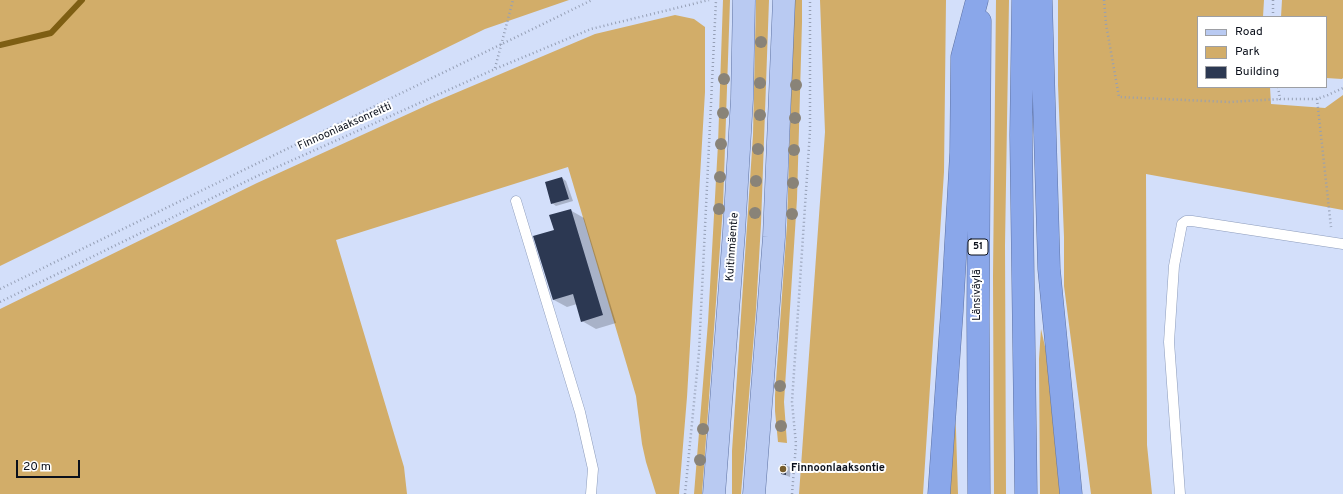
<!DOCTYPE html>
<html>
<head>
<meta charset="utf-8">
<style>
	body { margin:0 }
	#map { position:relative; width:1343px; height:494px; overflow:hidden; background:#d3dffa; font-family:Overpass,sans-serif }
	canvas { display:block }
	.legend { position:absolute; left:1197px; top:16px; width:130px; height:72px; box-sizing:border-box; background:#fff; border:1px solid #9d9fa4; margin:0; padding:5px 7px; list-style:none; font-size:12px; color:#0b101b }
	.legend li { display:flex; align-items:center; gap:8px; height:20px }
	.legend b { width:20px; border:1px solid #9d9fa4 }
	.scale { position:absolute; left:16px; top:460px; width:64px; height:18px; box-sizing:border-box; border:2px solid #0b101b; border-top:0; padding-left:5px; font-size:12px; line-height:14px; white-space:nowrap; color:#0b101b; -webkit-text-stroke:3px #fff; paint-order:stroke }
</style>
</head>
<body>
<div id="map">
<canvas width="1343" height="494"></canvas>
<ul class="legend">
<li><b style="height:5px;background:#b9caf2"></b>Road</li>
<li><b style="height:11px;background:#d2ad69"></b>Park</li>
<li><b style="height:11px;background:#2c3852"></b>Building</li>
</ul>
<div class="scale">20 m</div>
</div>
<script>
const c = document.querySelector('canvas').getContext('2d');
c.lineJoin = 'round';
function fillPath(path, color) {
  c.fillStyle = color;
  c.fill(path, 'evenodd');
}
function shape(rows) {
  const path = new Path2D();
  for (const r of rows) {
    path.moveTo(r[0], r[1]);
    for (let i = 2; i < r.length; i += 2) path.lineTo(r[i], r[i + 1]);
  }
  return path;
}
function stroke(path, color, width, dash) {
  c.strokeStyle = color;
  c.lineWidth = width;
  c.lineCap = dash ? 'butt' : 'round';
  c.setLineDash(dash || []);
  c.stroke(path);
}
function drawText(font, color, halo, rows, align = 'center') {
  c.font = font + ' Overpass,sans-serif';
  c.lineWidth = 4;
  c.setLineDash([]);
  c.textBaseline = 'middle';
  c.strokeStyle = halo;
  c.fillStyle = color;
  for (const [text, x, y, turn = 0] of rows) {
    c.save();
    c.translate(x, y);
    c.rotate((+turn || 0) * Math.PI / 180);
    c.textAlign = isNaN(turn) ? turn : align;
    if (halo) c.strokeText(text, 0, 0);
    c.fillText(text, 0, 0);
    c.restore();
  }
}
fillPath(shape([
	[0,0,569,0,485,29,0,266],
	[723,0,730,0,723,206,702,494,694,494,708,322,718,144],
	[756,0,769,0,761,224,756,310,741,494,732,494,732,451,753,135],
	[794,0,802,0,802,22,797,199,784,402,787,443,778,442,775,411,775,395,787,224],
	[820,0,946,0,944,172,923,494,799,494,825,132],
	[996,0,1009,0,1005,245,1006,494,994,494,993,276],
	[1058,0,1264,0,1263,17,1198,17,1198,87,1270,87,1271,104,1325,108,1343,95,1343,210,1146,174,1147,445,1152,494,1091,494,1064,286,1064,237,1058,85],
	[1282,0,1343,0,1343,78,1342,79,1326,78,1326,17,1281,17],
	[675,15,694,19,705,27,705,92,687,397,679,494,656,494,646,462,642,444,636,396,568,167,336,240,404,467,407,494,0,494,0,309,257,183,432,103,595,34],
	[1041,329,1046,351,1060,494,1040,494,1039,359],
	[955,421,956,430,958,494,947,494]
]), '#d2ad69');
fillPath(shape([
	[562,178,566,181,573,201,556,206,552,203],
	[570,210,584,218,616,323,596,329,582,321,577,304,567,307,554,300,555,231],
	[783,465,791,467,790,477,782,474]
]), '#0003');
stroke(shape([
	[0,45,51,33,82,0]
]), '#7e5e13', 6);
fillPath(shape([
	[562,177,569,199,551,204,545,182],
	[571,209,603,315,581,322,573,294,553,300,533,236,554,230,549,215],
	[782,464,786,464,786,475,781,474]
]), '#2c3852');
const lane = shape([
	[516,201,580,412,593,469,591,494],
	[1180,494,1169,342,1174,266,1182,224,1186,221,1192,221,1343,244]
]);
const primary = shape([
	[714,494,734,232,742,99,744,0],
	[754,494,774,237,784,0]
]);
const highway = shape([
	[1023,0,1021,135,1026,494],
	[1041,0,1049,269,1071,494],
	[939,494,952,311,961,153,962,57,977,0],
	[979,494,978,316,980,21]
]);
stroke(lane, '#8d9cbb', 11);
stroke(primary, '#5e72a2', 23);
stroke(highway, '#5e72a2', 23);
stroke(shape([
	[1104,0,1106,24,1119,97,1229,102,1280,99],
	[1273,17,1273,0],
	[495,68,513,0],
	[1278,87,1280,99,1317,99,1328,95,1343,88],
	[1317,99,1331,227],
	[0,289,592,0],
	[0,302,255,177,495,69,591,29,709,0],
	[685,494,699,352,716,0],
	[792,494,796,444,792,402,810,131,810,0]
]), '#959fb5', 2.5, [1, 3]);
stroke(lane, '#fff', 10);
stroke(primary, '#b9caf2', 22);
stroke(highway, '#8aa7ea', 22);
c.fillStyle = '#898378';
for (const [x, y] of [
	[761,42],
	[724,79],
	[760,83],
	[796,85],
	[723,113],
	[760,115],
	[795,118],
	[721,144],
	[758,149],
	[794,150],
	[720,177],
	[756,181],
	[793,183],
	[719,209],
	[755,213],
	[792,214],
	[780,386],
	[781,426],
	[703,429],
	[700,460]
]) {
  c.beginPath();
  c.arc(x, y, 6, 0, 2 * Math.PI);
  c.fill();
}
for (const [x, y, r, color] of [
	[783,469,4,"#765d2e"]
]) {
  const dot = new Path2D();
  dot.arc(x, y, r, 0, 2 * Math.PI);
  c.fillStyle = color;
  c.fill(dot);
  stroke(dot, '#fff', 1.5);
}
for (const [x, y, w] of [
	[978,247,20]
]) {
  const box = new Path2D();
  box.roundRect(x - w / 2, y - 8, w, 16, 3);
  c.fillStyle = '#fff';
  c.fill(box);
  stroke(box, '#0b101b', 1);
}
drawText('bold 10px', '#0b101b', null, [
	["51",978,247]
]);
drawText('11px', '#0b101b', '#fff', [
	["Finnoonlaaksonreitti",345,127,-24],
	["Kuitinmäentie",733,247,-86],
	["Länsiväylä",978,295,-90]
]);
drawText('bold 11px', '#0b101b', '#fff', [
	["Finnoonlaaksontie",791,469]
], 'left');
</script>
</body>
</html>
